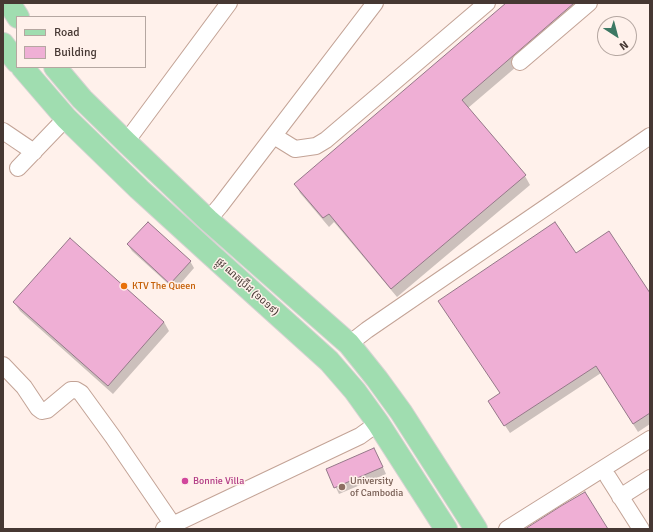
<!DOCTYPE html>
<html>
<head>
<meta charset="utf-8">
<style>
	body { margin:0 }
	#map { position:relative; width:653px; height:532px; overflow:hidden; background:#fff1eb; font-family:Signika,sans-serif }
	canvas { display:block }
	.frame { position:absolute; inset:0; border:4px solid #463833; pointer-events:none }
	.legend { position:absolute; left:16px; top:16px; width:130px; height:52px; box-sizing:border-box; background:#fff1eb; border:1px solid #b5a7a1; margin:0; padding:5px 7px; list-style:none; font-size:12px; color:#463833 }
	.legend li { display:flex; align-items:center; gap:8px; height:20px }
	.legend b { width:20px; border:1px solid #b5a7a1 }
	.north { position:absolute; left:597px; top:16px; width:40px; height:40px; box-sizing:border-box; background:#fff1eb; border:1px solid #b5a7a1; border-radius:50%; rotate:144deg; font-size:11px; font-weight:700; line-height:16px; text-align:center; color:#463833 }
	.north::after { content:''; display:block; margin:auto; width:14px; height:18px; background:#3c7863; clip-path:polygon(50% 0,100% 100%,50% 72%,0 100%) }
</style>
</head>
<body>
<div id="map">
<canvas width="653" height="532"></canvas>
<div class="frame"></div>
<ul class="legend">
<li><b style="height:5px;background:#a0ddb0"></b>Road</li>
<li><b style="height:11px;background:#efafd5"></b>Building</li>
</ul>
<div class="north">N</div>
</div>
<script>
const c = document.querySelector('canvas').getContext('2d');
c.lineJoin = 'round';
function fillPath(path, color) {
  c.fillStyle = color;
  c.fill(path, 'evenodd');
}
function shape(rows) {
  const path = new Path2D();
  for (const r of rows) {
    path.moveTo(r[0], r[1]);
    for (let i = 2; i < r.length; i += 2) path.lineTo(r[i], r[i + 1]);
  }
  return path;
}
function stroke(path, color, width, dash) {
  c.strokeStyle = color;
  c.lineWidth = width;
  c.lineCap = dash ? 'butt' : 'round';
  c.setLineDash(dash || []);
  c.stroke(path);
}
function drawText(font, color, halo, rows, align = 'center') {
  c.font = font + ' Signika,"Noto Sans Khmer",sans-serif';
  c.lineWidth = 3;
  c.setLineDash([]);
  c.textBaseline = 'middle';
  c.strokeStyle = halo;
  c.fillStyle = color;
  for (const [text, x, y, turn = 0] of rows) {
    c.save();
    c.translate(x, y);
    c.rotate((+turn || 0) * Math.PI / 180);
    c.textAlign = isNaN(turn) ? turn : align;
    if (halo) c.strokeText(text, 0, 0);
    c.fillText(text, 0, 0);
    c.restore();
  }
}
fillPath(shape([
	[507,3,591,3,468,108,525,176,530,185,397,297,334,222,329,227,300,193,295,184],
	[128,245,190,261,194,268,175,290,132,251],
	[576,254,650,295,650,424,638,432,601,373,510,433,494,409,501,394,444,309],
	[14,302,164,322,169,331,113,394,20,311],
	[378,456,386,474,339,494,327,469]
]), '#0003');
const building = shape([
	[506,3,574,3,462,100,526,175,391,289,329,214,323,218,294,184,506,3],
	[148,222,191,261,170,284,127,244,148,222],
	[555,222,576,253,609,231,650,293,650,413,633,424,596,366,504,426,488,401,500,393,438,301,555,222],
	[70,238,164,322,108,386,13,302,70,238],
	[374,448,383,467,334,488,326,469,374,448],
	[585,492,608,529,525,529,561,506,585,492]
]);
fillPath(building, '#efafd5');
stroke(building, '#957889', 1);
const street = shape([
	[520,62,589,3],
	[3,131,34,152],
	[274,136,295,149,316,146,326,140,487,3],
	[126,142,229,3],
	[18,168,66,118],
	[208,220,220,206,375,3],
	[349,344,367,330,650,136],
	[3,365,24,387,38,408,42,411,47,410,71,390,76,390,81,393,113,437,173,525],
	[608,477,641,529],
	[620,497,650,478],
	[164,529,360,436,378,423],
	[507,529,650,439]
]);
const primary = shape([
	[9,3,18,17],
	[3,44,17,62],
	[22,67,66,118,139,189,208,252,329,361,355,391,378,423,446,529],
	[55,67,82,99,126,142,208,220,349,344,377,379,401,412,476,529]
]);
stroke(street, '#c3a396', 18);
stroke(primary, '#d6d3d2', 24);
stroke(street, '#fff', 16);
stroke(primary, '#a0ddb0', 22);
for (const [x, y, r, color] of [
	[124,286,4,"#e8710a"],
	[185,481,4,"#d1479c"],
	[342,487,4,"#8d6e63"]
]) {
  const dot = new Path2D();
  dot.arc(x, y, r, 0, 2 * Math.PI);
  c.fillStyle = color;
  c.fill(dot);
  stroke(dot, '#fff1eb', 1.5);
}
drawText('10px', '#c56008', '#fff1eb', [
	["KTV The Queen",132,286]
], 'left');
drawText('10px', '#463833', '#fff1eb', [
	["ផ្លូវ ណតប្រ៊ីដ (១០១៩)",247,287,42]
]);
drawText('10px', '#b23c85', '#fff1eb', [
	["Bonnie Villa",193,481]
], 'left');
drawText('10px', '#785e54', '#fff1eb', [
	["University",350,481],
	["of Cambodia",350,493]
], 'left');
</script>
</body>
</html>
